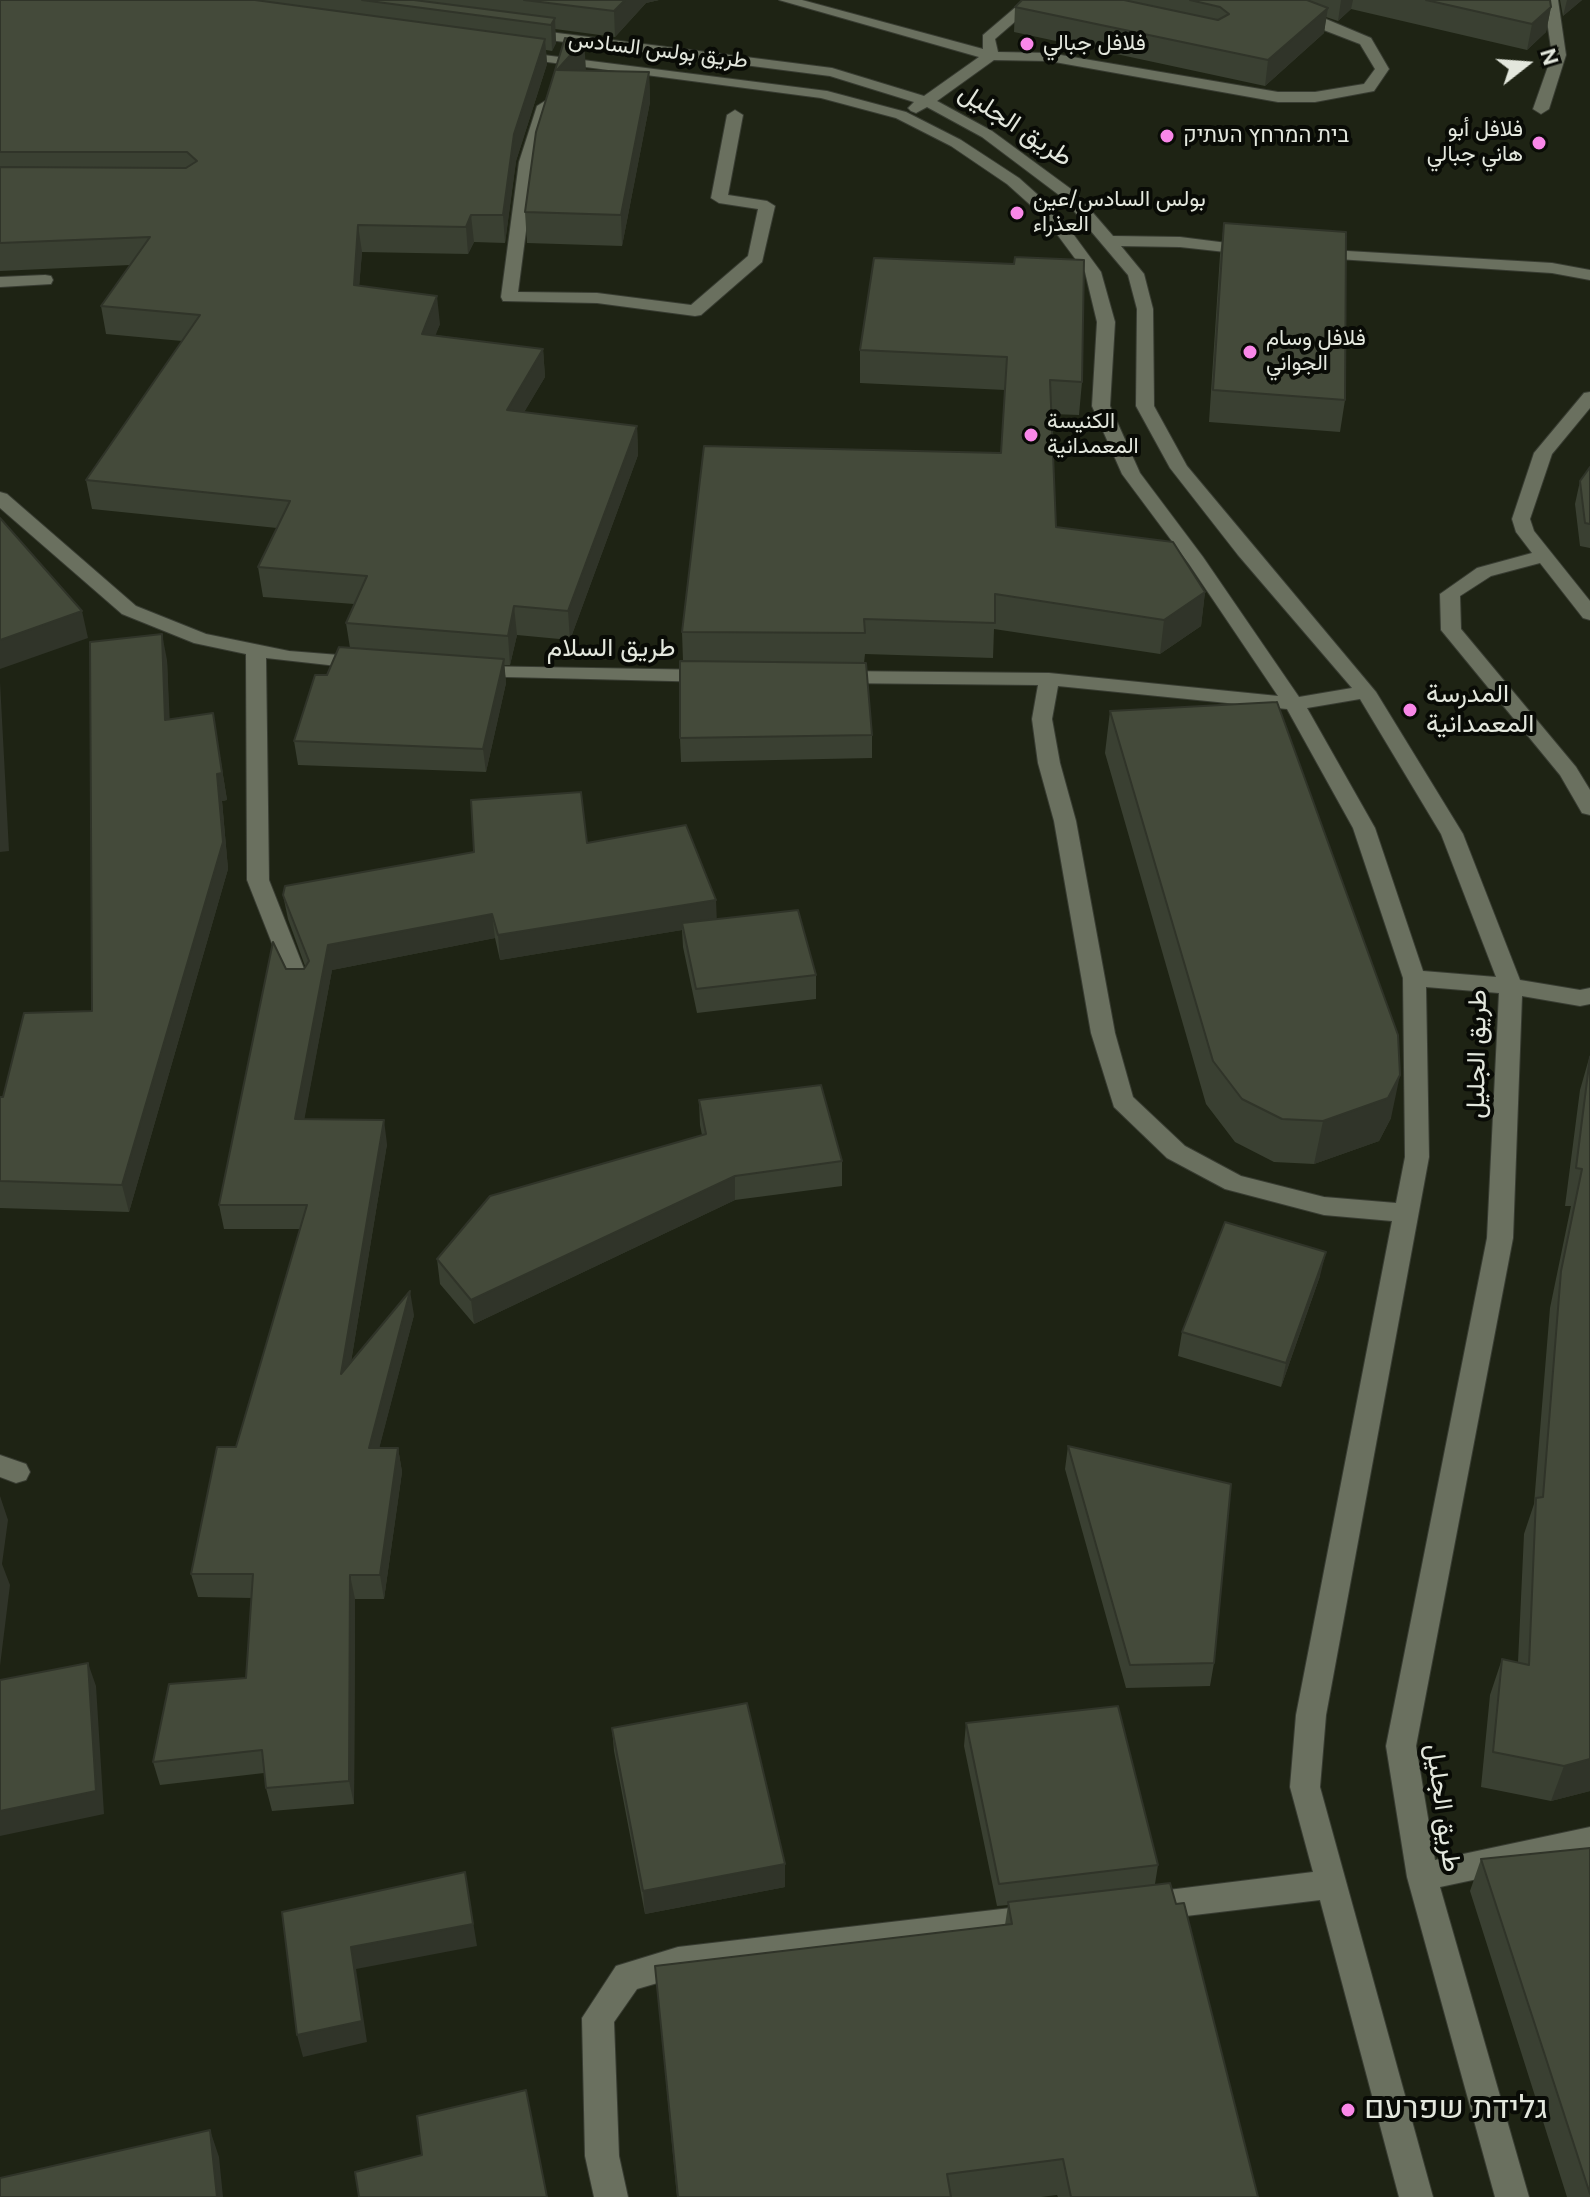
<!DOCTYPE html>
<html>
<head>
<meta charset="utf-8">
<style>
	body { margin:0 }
	#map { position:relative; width:1590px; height:2197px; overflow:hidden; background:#1e2314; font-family:"DM Sans",sans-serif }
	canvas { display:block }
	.north { position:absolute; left:1486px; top:24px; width:80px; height:80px; -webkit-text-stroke:6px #090b06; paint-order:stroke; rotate:73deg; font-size:22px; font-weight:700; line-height:32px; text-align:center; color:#e3e7dd }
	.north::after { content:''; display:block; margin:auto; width:28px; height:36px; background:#e3e7dd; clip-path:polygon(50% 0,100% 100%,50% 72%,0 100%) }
</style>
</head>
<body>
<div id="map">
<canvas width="1590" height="2197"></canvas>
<div class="north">N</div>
</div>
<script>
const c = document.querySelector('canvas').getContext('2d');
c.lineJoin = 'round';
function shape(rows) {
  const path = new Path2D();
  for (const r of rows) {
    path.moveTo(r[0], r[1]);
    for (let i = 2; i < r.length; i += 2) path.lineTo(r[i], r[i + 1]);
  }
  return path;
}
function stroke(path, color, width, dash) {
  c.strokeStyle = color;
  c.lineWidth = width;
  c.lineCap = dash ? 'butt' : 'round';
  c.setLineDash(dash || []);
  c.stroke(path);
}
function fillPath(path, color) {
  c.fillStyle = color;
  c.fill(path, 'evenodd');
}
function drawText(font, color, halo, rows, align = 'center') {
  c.font = font + ' "DM Sans",Vazirmatn,Heebo,sans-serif';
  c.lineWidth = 8;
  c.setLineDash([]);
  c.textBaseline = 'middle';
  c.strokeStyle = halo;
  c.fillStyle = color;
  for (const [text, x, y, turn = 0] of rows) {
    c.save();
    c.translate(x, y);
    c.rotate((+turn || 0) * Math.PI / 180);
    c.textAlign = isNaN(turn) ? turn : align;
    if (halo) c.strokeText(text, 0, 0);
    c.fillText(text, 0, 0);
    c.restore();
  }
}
const minor = shape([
	[779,0,802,0,983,49,983,35,1024,0,1040,0,995,39,998,52,1049,53,1278,92,1315,92,1364,84,1375,69,1360,44,1246,0,1268,0,1314,14,1371,38,1389,69,1374,91,1315,102,1278,102,1049,61,994,60,937,101,992,131,1075,192,1113,236,1180,237,1259,247,1261,250,1259,253,1253,255,1180,247,1121,246,1144,274,1153,309,1154,406,1187,466,1376,692,1463,834,1520,980,1580,990,1590,988,1590,1004,1580,1006,1522,996,1513,1238,1416,1746,1435,1860,1590,1827,1590,1855,1440,1887,1529,2197,1495,2197,1407,1877,1386,1746,1487,1238,1499,993,1426,987,1429,1157,1326,1715,1320,1787,1433,2197,1399,2197,1320,1900,1144,1921,1133,1917,1128,1907,1133,1897,1144,1893,1313,1872,1290,1787,1296,1715,1392,1221,1324,1215,1225,1189,1167,1158,1114,1107,1091,1033,1054,821,1038,763,1032,719,1038,685,836,683,826,677,836,671,1049,673,1278,696,1189,564,1122,474,1092,406,1097,322,1085,272,1045,218,1007,184,951,146,896,118,821,98,517,58,510,54,512,51,827,91,906,112,961,140,1019,178,1057,212,1101,272,1115,322,1110,406,1140,473,1203,557,1299,697,1352,688,1238,555,1170,468,1136,406,1137,309,1128,275,1063,198,982,137,927,107,916,113,911,111,908,108,914,102,830,76,526,37,519,33,526,29,832,68,924,96,979,57,779,0],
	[1058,686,1287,709,1353,828,1403,978,1405,1157,1396,1203,1324,1197,1241,1176,1185,1146,1133,1097,1115,1033,1076,821,1060,763,1052,719,1058,686],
	[1360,699,1441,834,1496,977,1423,971,1375,828,1307,708,1360,699],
	[1544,0,1558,0,1566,55,1549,109,1541,114,1533,109,1552,55,1544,0],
	[545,101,553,106,535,162,518,292,597,293,691,305,748,256,758,209,719,203,711,198,727,115,735,110,743,115,728,195,767,201,775,206,762,262,701,315,695,316,597,303,503,301,501,297,519,162,537,106,545,101],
	[1313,249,1552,263,1590,270,1590,280,1552,273,1307,257,1305,254,1307,251,1313,249],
	[45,275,51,276,53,280,51,284,0,287,0,277,45,275],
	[1590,392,1590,408,1552,454,1530,519,1534,531,1590,601,1590,620,1583,618,1540,563,1491,576,1460,596,1461,629,1576,767,1590,790,1590,815,1582,813,1560,775,1441,630,1440,594,1477,568,1532,553,1516,532,1512,519,1534,453,1584,393,1590,392],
	[0,492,7,494,136,606,206,634,289,651,364,657,374,663,364,669,266,658,269,880,310,984,307,990,291,990,288,984,247,880,246,654,194,643,122,614,0,508,0,492],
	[473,666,712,670,722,676,712,682,466,676,463,672,473,666],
	[0,1455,26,1464,30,1472,26,1480,16,1483,0,1477,0,1455],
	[1036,1905,1047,1909,1052,1919,1047,1929,1036,1933,678,1977,637,1989,614,2022,619,2156,628,2197,594,2197,585,2156,582,2018,616,1966,678,1947,1036,1905]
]);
stroke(minor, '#383c32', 2);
fillPath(minor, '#6a705f');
fillPath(shape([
	[0,0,659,0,646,3,615,37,555,29,556,43,552,51,546,50,547,64,516,161,505,243,474,242,468,254,362,252,359,286,440,324,435,335,543,349,545,377,524,412,637,426,638,455,570,640,517,635,510,665,504,665,506,683,486,772,298,765,294,741,327,675,350,648,346,623,354,604,263,597,258,567,277,528,92,509,86,480,182,341,106,334,101,306,130,265,0,271],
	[1022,0,1550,0,1551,7,1546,32,1527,50,1351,9,1338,21,1326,17,1324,33,1265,86,1014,32,1015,7],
	[1560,0,1582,0,1563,16],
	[565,38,585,70,649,72,650,102,622,246,527,243,525,212],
	[1224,223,1345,400,1340,432,1209,422,1220,255],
	[874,258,1082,382,1079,415,1052,414,1056,527,1205,592,1201,626,1160,654,994,629,993,658,865,654,864,663,872,735,872,758,681,762,680,738,683,661,682,632,1001,453,1005,390,860,383,860,350],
	[1590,467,1590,548,1580,546,1575,504,1580,481],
	[167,660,169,719,213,713,227,800,222,801,228,869,129,1212,0,1208,0,1097,3,1097,92,1011],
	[1110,711,1391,1118,1379,1141,1314,1164,1274,1162,1235,1142,1206,1104,1105,753],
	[587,843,717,919,816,975,816,999,697,1013,683,947,682,930,500,960,495,938,332,970,304,1119,387,1144,351,1362,414,1315,379,1448,398,1448,402,1472,384,1599,355,1599,354,1804,272,1811,266,1788,264,1773,160,1785,153,1762,246,1678,252,1598,198,1597,191,1574,236,1447,300,1229,224,1229,219,1205,305,966,288,919,283,895],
	[1590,1055,1590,1791,1551,1801,1481,1787,1490,1695,1502,1659,1518,1662,1524,1534,1534,1504,1550,1308,1571,1206,1565,1206,1580,1090],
	[699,1100,842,1161,842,1186,735,1200,474,1324,440,1284,437,1259,702,1135,700,1125],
	[1320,1276,1281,1387,1178,1356,1182,1332],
	[1068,1446,1214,1663,1210,1686,1126,1688,1065,1469],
	[966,1723,1158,1865,1155,1884,1258,2197,1058,2197,1057,2195,1041,2197,677,2197,655,1966,1005,1925,1008,1905,997,1906,964,1746],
	[612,1728,785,1864,785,1887,645,1914,614,1751],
	[1590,1848,1590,2197,1567,2197,1470,1891,1481,1859]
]), '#3a4032');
fillPath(shape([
	[625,0,659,0,646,3,615,37,614,11],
	[1341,0,1353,0,1351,9,1338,21],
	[1567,0,1582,0,1563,16],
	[1551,7,1546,32,1527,50,1532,24],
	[1328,8,1324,33,1265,86,1268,60],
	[555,18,556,43,552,51,551,25],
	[545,39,547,64,516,161,505,243,503,215,514,134],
	[584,40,586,70,558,99,557,70],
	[649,72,650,102,622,246,621,215],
	[471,215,474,242,468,254,466,227],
	[358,225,362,252,357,313,354,285],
	[437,296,440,324,425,362,422,334],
	[543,349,545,377,509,438,507,410],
	[637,426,638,455,570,640,568,611],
	[1205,592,1201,626,1160,654,1164,620],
	[514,606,517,635,510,665,508,636],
	[82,611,88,638,0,669,0,640],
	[162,634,167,660,171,747,165,720],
	[504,659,506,683,486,772,483,749],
	[0,682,9,851,0,852],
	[213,713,227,800,222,801,228,869,129,1212,122,1185,217,774],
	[716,900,717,924,682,923,682,930,500,960,498,935],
	[492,914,495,938,332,970,300,1143,295,1119,328,945],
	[1400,1075,1391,1118,1379,1141,1314,1164,1323,1121],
	[384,1120,387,1144,345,1398,341,1374],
	[735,1176,735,1200,474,1324,471,1300],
	[1326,1252,1320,1276,1281,1387,1286,1363],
	[410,1291,414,1315,373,1472,369,1448],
	[398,1448,402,1472,384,1599,380,1575],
	[0,1496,8,1520,2,1564,10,1585,0,1666],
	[350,1575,355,1599,354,1804,349,1781],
	[88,1663,96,1686,104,1814,0,1836,0,1811],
	[1590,1759,1590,1791,1551,1801,1564,1766],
	[785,1864,785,1887,645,1914,643,1891],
	[465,1872,477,1946,356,1969,367,2042,303,2057,297,2035,351,1947],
	[210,2130,219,2157,223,2197,217,2197]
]), '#303429');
const building = shape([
	[0,0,255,0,545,39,514,134,503,215,471,215,466,227,358,225,354,285,437,296,422,334,543,349,507,410,637,426,568,611,514,606,508,636,346,623,367,576,258,567,290,501,86,480,200,315,101,306,150,237,0,243,0,167,186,168,197,161,187,152,0,152,0,0],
	[362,0,414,0,555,18,551,25,362,0],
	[524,0,625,0,614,11,524,0],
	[1022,0,1124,0,1218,20,1229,14,1220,7,1190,0,1307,0,1328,8,1268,60,1015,7,1022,0],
	[1426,0,1550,0,1551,7,1532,24,1426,0],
	[565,38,584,40,557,70,649,72,621,215,525,212,536,132,565,38],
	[1224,223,1346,232,1345,400,1213,390,1224,223],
	[1015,257,1084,260,1082,382,1050,380,1056,527,1173,542,1205,592,1164,620,995,594,995,623,864,619,865,633,682,632,704,446,1001,453,1007,357,860,350,874,258,1014,264,1015,257],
	[1590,467,1590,524,1585,523,1580,481,1590,467],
	[0,518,82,611,0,640,0,518],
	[162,634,165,720,213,713,222,773,217,774,223,842,122,1185,0,1181,0,1097,3,1097,24,1013,92,1011,90,642,162,634],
	[339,647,504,659,483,749,294,741,315,675,327,675,339,647],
	[680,661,866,663,872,735,680,738,680,661],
	[1277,702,1398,1035,1400,1075,1388,1098,1323,1121,1282,1119,1242,1099,1213,1061,1110,711,1277,702],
	[581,792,587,843,686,825,716,900,498,935,492,914,328,945,295,1119,384,1120,341,1374,410,1291,369,1448,398,1448,380,1575,350,1575,349,1781,266,1788,262,1750,153,1762,169,1684,246,1678,253,1574,191,1574,217,1447,236,1447,307,1205,219,1205,273,942,286,969,304,969,309,961,283,895,285,886,474,852,471,800,581,792],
	[798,910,816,975,696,989,682,923,798,910],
	[1590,1057,1590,1759,1564,1766,1493,1752,1502,1659,1529,1665,1536,1498,1543,1497,1561,1271,1582,1169,1576,1168,1590,1057],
	[821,1085,842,1161,735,1176,471,1300,437,1259,490,1196,706,1134,699,1100,821,1085],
	[1225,1222,1326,1252,1286,1363,1182,1332,1225,1222],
	[1068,1446,1231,1484,1214,1663,1130,1665,1068,1446],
	[88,1663,96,1791,0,1811,0,1680,88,1663],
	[747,1703,785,1864,643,1891,612,1728,747,1703],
	[1118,1706,1158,1865,999,1884,966,1723,1118,1706],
	[1590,1848,1590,2194,1481,1859,1590,1848],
	[465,1872,473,1924,351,1947,362,2021,297,2035,282,1912,465,1872],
	[1170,1883,1176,1904,1184,1903,1258,2197,1071,2197,1063,2159,947,2174,951,2197,678,2197,655,1966,1012,1924,1008,1902,1170,1883],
	[526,2090,547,2197,359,2197,355,2172,422,2155,417,2116,526,2090],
	[210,2130,217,2197,0,2197,0,2178,210,2130]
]);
fillPath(building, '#444a3a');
stroke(building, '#303429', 2);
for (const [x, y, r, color] of [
	[1027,44,8,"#f987e8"],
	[1167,136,8,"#f987e8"],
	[1539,143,8,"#f987e8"],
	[1017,213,8,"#f987e8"],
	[1250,352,8,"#f987e8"],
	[1031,435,8,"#f987e8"],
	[1410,710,8,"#f987e8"],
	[1348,2110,8,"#f987e8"]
]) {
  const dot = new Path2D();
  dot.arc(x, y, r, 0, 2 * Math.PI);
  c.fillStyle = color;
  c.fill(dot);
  stroke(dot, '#090b06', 3);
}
drawText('22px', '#e3e7dd', '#090b06', [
	["فلافل جبالي",1043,44],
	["فلافل أبو",1523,130,"right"],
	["هاني جبالي",1523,155,"right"],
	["בית המרחץ העתיק",1183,136],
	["بولس السادس/عين",1033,200],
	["العذراء",1033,225],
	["فلافل وسام",1266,339],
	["الجواني",1266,364],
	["الكنيسة",1047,422],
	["المعمدانية",1047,447]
], 'left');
drawText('22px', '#e3e7dd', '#090b06', [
	["طريق بولس السادس",658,51,7]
]);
drawText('26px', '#e3e7dd', '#090b06', [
	["طريق الجليل",1015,126,33],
	["طريق السلام",611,649],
	["طريق الجليل",1478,1054,-89],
	["طريق الجليل",1442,1808,82]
]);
drawText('26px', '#e3e7dd', '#090b06', [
	["المدرسة",1426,695],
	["المعمدانية",1426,725]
], 'left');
drawText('32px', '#e3e7dd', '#090b06', [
	["גלידת שפרעם",1364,2110]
], 'left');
</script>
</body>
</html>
